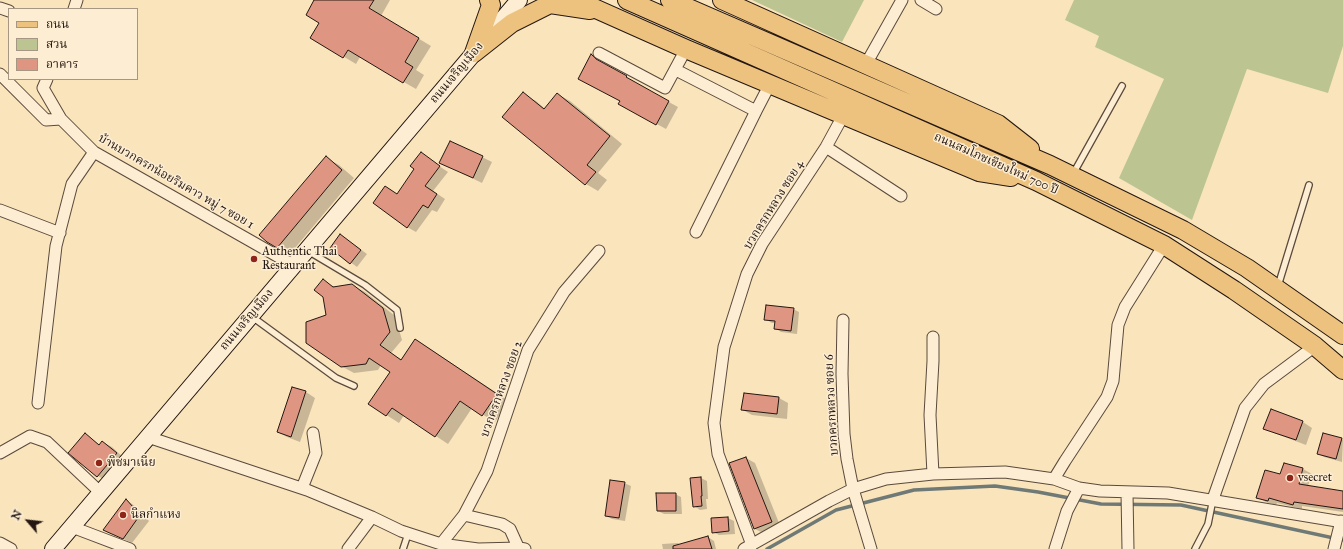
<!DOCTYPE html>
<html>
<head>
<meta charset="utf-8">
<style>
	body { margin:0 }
	#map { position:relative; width:1343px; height:549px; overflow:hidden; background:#fae4bc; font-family:"IM FELL Great Primer","Noto Serif Thai",serif }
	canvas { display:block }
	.legend { position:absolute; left:8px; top:8px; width:130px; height:72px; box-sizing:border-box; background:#fcedd3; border:1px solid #a69785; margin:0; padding:5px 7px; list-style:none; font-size:12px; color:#241711 }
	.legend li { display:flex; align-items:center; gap:8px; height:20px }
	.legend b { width:20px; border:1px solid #a69785 }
	.north { position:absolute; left:8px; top:501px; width:40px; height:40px; -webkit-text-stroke:3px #fcedd3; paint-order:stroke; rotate:298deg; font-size:11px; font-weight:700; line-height:16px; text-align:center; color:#241711 }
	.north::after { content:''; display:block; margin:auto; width:14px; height:18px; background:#241711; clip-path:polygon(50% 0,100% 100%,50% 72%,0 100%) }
</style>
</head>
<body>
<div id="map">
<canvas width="1343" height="549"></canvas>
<ul class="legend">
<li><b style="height:5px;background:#edc27e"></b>ถนน</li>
<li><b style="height:11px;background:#bcc592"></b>สวน</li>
<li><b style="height:11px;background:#de9682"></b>อาคาร</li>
</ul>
<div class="north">N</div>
</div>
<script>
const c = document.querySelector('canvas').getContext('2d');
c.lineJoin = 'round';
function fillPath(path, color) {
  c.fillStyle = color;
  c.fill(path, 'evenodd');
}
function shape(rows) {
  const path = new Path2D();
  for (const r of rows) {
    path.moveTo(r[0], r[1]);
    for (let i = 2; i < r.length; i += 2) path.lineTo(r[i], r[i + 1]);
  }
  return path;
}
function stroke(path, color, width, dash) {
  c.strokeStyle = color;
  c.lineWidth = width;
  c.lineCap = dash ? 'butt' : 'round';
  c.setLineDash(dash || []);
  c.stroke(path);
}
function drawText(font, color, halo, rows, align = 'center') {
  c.font = font + ' "IM FELL Great Primer","Noto Serif Thai",serif';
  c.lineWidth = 3;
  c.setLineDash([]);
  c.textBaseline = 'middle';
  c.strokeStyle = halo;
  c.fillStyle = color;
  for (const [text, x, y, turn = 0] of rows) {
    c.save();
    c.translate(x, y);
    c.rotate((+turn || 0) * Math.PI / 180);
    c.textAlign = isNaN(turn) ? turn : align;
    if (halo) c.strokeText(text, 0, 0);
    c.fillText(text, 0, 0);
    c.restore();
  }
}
fillPath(shape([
	[752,0,864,0,842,42],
	[1074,0,1343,0,1343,46,1328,93,1247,69,1192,220,1119,178,1164,79,1095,47,1099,36,1065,20]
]), '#bcc592');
fillPath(shape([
	[316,0,390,0,381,16,431,46,416,70,424,75,416,89,360,57,356,64,311,37,320,22],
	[591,55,600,60,604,65,635,82,634,83,678,107,666,129,620,104,621,101],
	[523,94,536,101,545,109,557,94,570,101,622,144,598,173,607,180,598,191,586,184,504,117],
	[421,154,448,172,433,191,445,199,437,212,432,210,416,232,407,227,386,187,398,195,415,169],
	[482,157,492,162,482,183,441,163],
	[326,158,339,165,354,178,290,254,268,242],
	[341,235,367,254,357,267,331,248],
	[323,281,335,287,352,285,365,292,395,316,402,340,391,353,402,360,427,347,509,401,495,422,472,408,448,444,404,415,399,423,369,404,391,372,381,365,378,370,354,373,341,366,327,315],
	[793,309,799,312,797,334,781,332,775,328,776,323,772,323,765,319],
	[293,388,306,392,315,398,300,442,287,437,278,432],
	[744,394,779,398,788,403,787,419,752,415,743,410],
	[1271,411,1303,422,1312,428,1306,445,1274,433,1265,428],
	[85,434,100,445,102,442,112,447,125,459,107,481,98,476],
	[1342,439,1343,440,1342,462,1324,457,1318,453],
	[746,458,755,463,781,528,765,534,755,529,730,464],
	[1284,464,1303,469,1312,474,1308,486,1343,492,1343,512,1302,506,1302,509,1277,503,1276,505,1266,502,1257,497,1281,475],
	[701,478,707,481,708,499,706,499,707,509,700,510,694,506],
	[624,483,631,486,625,521,612,519,606,516],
	[675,494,681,497,682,514,664,514,658,511],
	[126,500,135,506,149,521,132,543,104,530],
	[728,518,734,521,735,534,719,535,713,532],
	[708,537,714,541,716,549,663,549,662,544,678,543,681,545]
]), '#0003');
stroke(shape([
	[767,549,836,510,914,490,995,486,1038,492,1101,504,1181,505,1343,540]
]), '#6f7a76', 3.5);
const building = shape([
	[314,0,374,0,369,8,419,38,405,62,413,67,403,83,348,50,343,58,310,38,319,23,306,15,314,0],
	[591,54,596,59,627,76,626,77,669,101,656,125,618,104,620,101,578,79,591,54],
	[523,92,544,109,557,93,610,136,587,165,596,172,585,185,502,117,523,92],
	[450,141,483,156,473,178,439,163,450,141],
	[421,152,440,166,425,186,437,194,428,208,423,205,407,228,373,203,385,186,397,194,414,169,410,166,421,152],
	[326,156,342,170,277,248,267,242,259,235,326,156],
	[340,234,361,250,350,264,330,248,340,234],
	[323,279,333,287,352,284,383,308,390,332,380,345,401,360,415,339,497,394,482,416,460,401,435,437,392,408,386,416,368,404,390,372,369,358,366,364,341,367,306,343,306,322,326,315,323,297,314,290,323,279],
	[766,305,794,308,791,331,774,329,775,321,764,320,766,305],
	[292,387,306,391,291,437,277,432,292,387],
	[744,393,779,397,777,414,741,410,744,393],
	[1271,409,1303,421,1296,440,1263,429,1271,409],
	[85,433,99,445,102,441,117,453,97,477,68,453,85,433],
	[1323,433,1342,438,1336,459,1317,454,1323,433],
	[746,457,772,522,754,529,729,463,746,457],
	[1284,463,1303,468,1299,484,1343,491,1343,509,1294,502,1293,505,1269,498,1268,501,1256,498,1265,470,1280,474,1284,463],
	[701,477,702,496,701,496,702,506,693,507,690,478,701,477],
	[610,480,625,482,619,518,605,516,610,480],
	[656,493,676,493,676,511,657,511,656,493],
	[126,499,140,515,123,539,103,530,126,499],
	[728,517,729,531,712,533,711,518,728,517],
	[708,536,712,549,673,549,673,546,708,536]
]);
fillPath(building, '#de9682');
stroke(building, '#241711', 1);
const lane = shape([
	[1073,174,1122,86],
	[308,251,365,285,397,310,400,328],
	[1278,286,1309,185],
	[251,316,336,378,354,386],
	[403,549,408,534],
	[1195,549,1208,524,1213,499]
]);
const street = shape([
	[921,0,936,9],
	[0,8,9,11],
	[74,9,77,0],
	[599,53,665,88,686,49],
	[866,64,902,0],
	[676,70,756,111,696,232],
	[0,74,46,120,61,119],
	[47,79,43,88,61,119,94,152,293,265],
	[756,111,770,84],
	[826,147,901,196],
	[0,210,60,233],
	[843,320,842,374,844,434,847,459,853,489,871,549],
	[933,337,933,361,930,415,933,474],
	[38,403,56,246,72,184,94,152],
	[148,437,307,490,372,517,401,531,441,544,478,549,519,548,525,549],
	[0,453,30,436,47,442,101,493],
	[1054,479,1065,461,1107,397,1113,381,1118,325,1125,307,1164,245],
	[302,488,316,453,313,433],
	[1127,493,1128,549],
	[1213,499,1245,408,1264,384,1315,346],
	[464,515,502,524,510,529,519,549],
	[72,527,130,549],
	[0,543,11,549],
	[441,544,464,515,487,471,528,350,564,292,599,251],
	[752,545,718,454,714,423,724,347,747,274,762,244,826,147,844,114],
	[348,549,372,517],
	[744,549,829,501,853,489,886,479,933,474,1005,472,1054,479,1079,488,1100,491,1168,493,1343,522],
	[1055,549,1067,511,1079,488],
	[1334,549,1341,521]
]);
const secondary = shape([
	[53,549,519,0]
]);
const primary = shape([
	[576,0,686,49,979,172,1011,177],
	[627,0,1036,181,1164,245,1234,290,1315,346,1343,370],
	[670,0,1050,165,1183,230,1247,268,1343,335],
	[722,0,998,124,1030,149],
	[474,53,512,23,550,4,590,10],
	[474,53,491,5,489,0]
]);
stroke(lane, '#5a4a3c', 8);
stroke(street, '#5a4a3c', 13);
stroke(secondary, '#241711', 18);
stroke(primary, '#241711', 20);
stroke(lane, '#fcedd3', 5.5);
stroke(street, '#fcedd3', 11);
stroke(secondary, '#fcedd3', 16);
stroke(primary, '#edc27e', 18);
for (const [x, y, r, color] of [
	[254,259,4,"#8f2418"],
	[99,463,4,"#8f2418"],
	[1290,478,4,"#8f2418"],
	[123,515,4,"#8f2418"]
]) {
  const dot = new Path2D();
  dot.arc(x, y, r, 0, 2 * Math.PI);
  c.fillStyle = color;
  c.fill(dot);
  stroke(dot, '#fcedd3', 1.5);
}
drawText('12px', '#241711', '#fcedd3', [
	["ถนนเจริญเมือง",457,73,-50],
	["ถนนสมโภชเชียงใหม่ 700 ปี",996,164,24],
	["บ้านบวกครกน้อยริมคาว หมู่ 7 ซอย 1",176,182,30],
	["บวกครกหลวง ซอย 4",774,205,-58],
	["ถนนเจริญเมือง",247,320,-50],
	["บวกครกหลวง ซอย 2",502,389,-70],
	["บวกครกหลวง ซอย 6",832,405,-93]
]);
drawText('12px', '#241711', '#fcedd3', [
	["Authentic Thai",262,252],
	["Restaurant",262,266],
	["พิชมาเนีย",107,463],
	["vsecret",1298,478],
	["นิลกําแหง",131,515]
], 'left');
</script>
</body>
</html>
